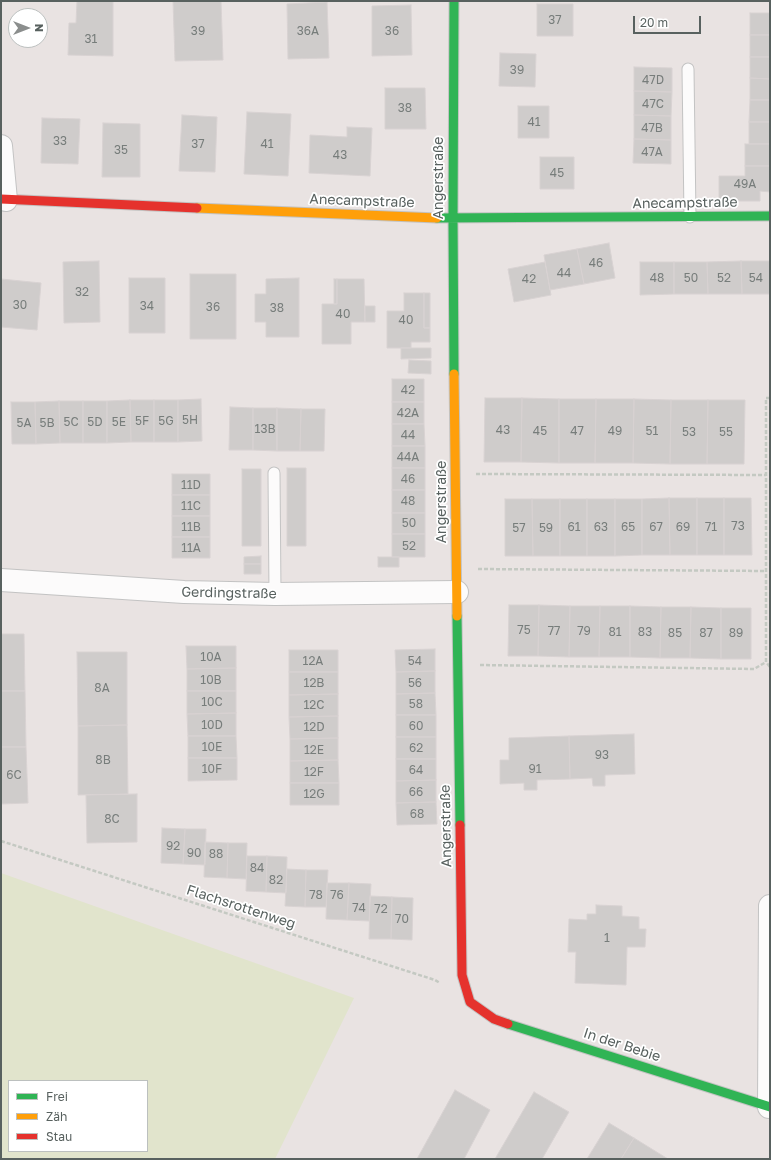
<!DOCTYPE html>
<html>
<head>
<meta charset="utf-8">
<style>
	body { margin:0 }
	#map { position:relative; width:771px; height:1160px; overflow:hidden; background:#e9e3e2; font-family:"Golos Text",sans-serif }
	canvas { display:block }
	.frame { position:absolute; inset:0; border:2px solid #58615f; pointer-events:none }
	.legend { position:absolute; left:8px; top:1080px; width:140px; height:72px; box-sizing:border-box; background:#fff; border:1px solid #bcc0bf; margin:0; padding:5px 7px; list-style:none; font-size:12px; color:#58615f }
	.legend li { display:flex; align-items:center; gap:8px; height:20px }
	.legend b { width:20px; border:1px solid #bcc0bf }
	.north { position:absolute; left:8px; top:8px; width:40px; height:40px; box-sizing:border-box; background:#fff; border:1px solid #bcc0bf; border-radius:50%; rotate:90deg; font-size:11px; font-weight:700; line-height:16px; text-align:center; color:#58615f }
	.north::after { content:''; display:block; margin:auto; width:14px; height:18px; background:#8b8e8d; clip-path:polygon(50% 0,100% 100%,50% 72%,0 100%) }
	.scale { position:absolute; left:633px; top:16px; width:68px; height:18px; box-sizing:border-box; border:2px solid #58615f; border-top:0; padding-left:5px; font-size:12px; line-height:14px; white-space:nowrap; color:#58615f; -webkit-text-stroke:3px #fff; paint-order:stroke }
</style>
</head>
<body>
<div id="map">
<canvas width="771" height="1160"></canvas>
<div class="frame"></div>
<ul class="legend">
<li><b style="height:5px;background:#30b455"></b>Frei</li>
<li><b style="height:5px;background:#ff9f0a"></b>Zäh</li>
<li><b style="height:5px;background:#e5322d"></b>Stau</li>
</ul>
<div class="north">N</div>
<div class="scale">20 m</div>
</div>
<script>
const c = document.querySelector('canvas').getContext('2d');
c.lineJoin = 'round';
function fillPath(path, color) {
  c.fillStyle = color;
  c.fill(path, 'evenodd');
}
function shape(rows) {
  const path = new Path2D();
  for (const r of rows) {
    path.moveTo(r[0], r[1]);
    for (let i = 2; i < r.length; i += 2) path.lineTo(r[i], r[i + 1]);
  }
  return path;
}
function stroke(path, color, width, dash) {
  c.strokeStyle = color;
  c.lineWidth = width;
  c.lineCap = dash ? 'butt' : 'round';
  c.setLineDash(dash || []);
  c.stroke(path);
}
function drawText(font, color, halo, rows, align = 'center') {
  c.font = font + ' "Golos Text",sans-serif';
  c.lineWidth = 3.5;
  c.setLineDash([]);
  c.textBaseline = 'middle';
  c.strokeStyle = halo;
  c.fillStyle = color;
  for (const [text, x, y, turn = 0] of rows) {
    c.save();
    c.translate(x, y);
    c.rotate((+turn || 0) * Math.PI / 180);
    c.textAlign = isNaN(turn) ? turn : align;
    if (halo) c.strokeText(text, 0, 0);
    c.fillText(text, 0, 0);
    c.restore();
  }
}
fillPath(shape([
	[1,873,354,998,275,1159,1,1159],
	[9,1081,147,1081,147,1151,9,1151]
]), '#e1e4cc');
const building = shape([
	[77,1,113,1,113,56,68,55,69,23,76,23,77,1],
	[173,1,221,1,223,60,175,61,173,1],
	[327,2,329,58,288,59,287,4,327,2],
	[537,4,573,4,573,36,537,36,537,4],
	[411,5,412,55,372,56,372,6,411,5],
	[750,13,770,13,770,35,750,35,750,13],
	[750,35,770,35,770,57,750,57,750,35],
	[500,53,536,54,535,87,499,86,500,53],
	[750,57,770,57,770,79,750,78,750,57],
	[634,67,672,68,672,92,634,91,634,67],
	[750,78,770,79,770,100,750,100,750,78],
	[385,88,425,88,426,129,385,129,385,88],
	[634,91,672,92,671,116,634,115,634,91],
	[750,100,770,100,770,122,749,122,750,100],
	[518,106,549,106,549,138,518,138,518,106],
	[247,112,291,114,288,176,244,174,247,112],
	[182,115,217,117,215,172,179,171,182,115],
	[634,115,671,116,671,140,634,139,634,115],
	[42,118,80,119,78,164,41,163,42,118],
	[749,122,770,122,770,144,749,144,749,122],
	[103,123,140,124,140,177,102,177,103,123],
	[347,127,372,128,370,176,309,173,310,135,347,137,347,127],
	[634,139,671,140,671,164,633,163,634,139],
	[745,144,770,144,770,166,745,166,745,144],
	[540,157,574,157,574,189,540,189,540,157],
	[745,166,770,166,770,192,760,191,760,201,719,201,719,176,745,176,745,166],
	[609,243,615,278,584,284,577,249,609,243],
	[577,249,584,284,550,290,544,255,577,249],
	[99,261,100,322,64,323,63,262,99,261],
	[741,261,742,294,708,294,707,262,741,261],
	[741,261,770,261,770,294,742,294,741,261],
	[545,262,551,295,514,302,508,269,545,262],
	[640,262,674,262,674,294,640,295,640,262],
	[674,262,707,262,708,294,674,294,674,262],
	[190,274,236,274,236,339,190,339,190,274],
	[129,278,165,278,165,333,129,333,129,278],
	[299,278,299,337,266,337,266,322,255,322,255,294,266,294,266,279,299,278],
	[1,279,41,283,37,330,1,327,1,279],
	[334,279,337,279,337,304,334,304,334,279],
	[337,279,364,279,365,322,351,322,351,344,322,344,322,304,337,304,337,279],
	[404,293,424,293,424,328,430,328,430,342,411,342,411,348,387,348,387,311,404,311,404,293],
	[424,293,430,293,430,328,424,328,424,293],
	[365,306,375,306,375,322,365,322,365,306],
	[401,348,431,348,431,358,401,359,401,348],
	[409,360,431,361,431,374,408,373,409,360],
	[392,379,424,379,424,402,392,402,392,379],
	[485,398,522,398,521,462,484,462,485,398],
	[522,398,559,399,559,463,521,462,522,398],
	[201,399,202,441,178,442,178,400,201,399],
	[559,399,596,399,595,463,559,463,559,399],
	[596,399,634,399,633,463,595,463,596,399],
	[634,399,671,400,670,464,633,463,634,399],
	[130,400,131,442,107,443,107,401,130,400],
	[130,400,154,400,154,442,131,442,130,400],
	[154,400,178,400,178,442,154,442,154,400],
	[671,400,708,400,707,464,670,464,671,400],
	[708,400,745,400,744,464,707,464,708,400],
	[59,401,60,443,36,444,35,402,59,401],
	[59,401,83,401,83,443,60,443,59,401],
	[83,401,107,401,107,443,83,443,83,401],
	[11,402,35,402,36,444,12,444,11,402],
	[392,402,424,402,424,424,392,424,392,402],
	[230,407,253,408,253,450,229,450,230,407],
	[253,408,277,408,277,451,253,450,253,408],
	[277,408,301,409,300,451,277,451,277,408],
	[301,409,325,409,324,451,300,451,301,409],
	[392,424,424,424,425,446,392,446,392,424],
	[392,446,425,446,425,468,392,468,392,446],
	[287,468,306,468,306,546,287,546,287,468],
	[392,468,425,468,425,490,392,490,392,468],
	[242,469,261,469,261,546,242,546,242,469],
	[172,474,210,474,210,495,172,495,172,474],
	[392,490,425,490,425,513,392,513,392,490],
	[172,495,210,495,210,516,172,516,172,495],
	[669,498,670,555,642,555,642,499,669,498],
	[669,498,697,498,697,555,670,555,669,498],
	[697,498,724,498,724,555,697,555,697,498],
	[724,498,751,498,752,555,724,555,724,498],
	[505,499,532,499,533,556,505,556,505,499],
	[532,499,560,499,560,556,533,556,532,499],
	[560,499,587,499,587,556,560,556,560,499],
	[587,499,615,499,615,556,587,556,587,499],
	[615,499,642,499,642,555,615,556,615,499],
	[392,513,425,513,425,534,392,534,392,513],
	[172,516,210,516,210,537,172,537,172,516],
	[392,534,425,534,425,557,392,557,392,534],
	[172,537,210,537,210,558,172,558,172,537],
	[261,556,261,564,244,564,244,557,261,556],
	[378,557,399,557,399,567,378,567,378,557],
	[244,564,261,564,261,574,244,574,244,564],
	[509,605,539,605,538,656,508,656,509,605],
	[539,605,570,606,569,657,538,656,539,605],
	[570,606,600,606,599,657,569,657,570,606],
	[600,606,630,606,630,657,599,657,600,606],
	[630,606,661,607,660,658,630,657,630,606],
	[661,607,691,607,690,658,660,658,661,607],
	[691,607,721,608,721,659,690,658,691,607],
	[721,608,751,608,751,659,721,659,721,608],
	[1,634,24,634,25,691,1,691,1,634],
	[186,646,236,646,236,668,187,669,186,646],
	[435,649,435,671,396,672,395,650,435,649],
	[289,650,338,650,338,672,289,672,289,650],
	[77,652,127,652,127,725,78,726,77,652],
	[236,668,236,691,187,691,187,669,236,668],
	[435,671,435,693,396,694,396,672,435,671],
	[289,672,338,672,338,694,289,695,289,672],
	[1,691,25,691,26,747,1,747,1,691],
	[187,691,236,691,236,713,187,714,187,691],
	[435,693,436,715,396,715,396,694,435,693],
	[338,694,338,716,289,717,289,695,338,694],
	[236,713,236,736,188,736,187,714,236,713],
	[396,715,436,715,436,737,396,737,396,715],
	[338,716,338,738,290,739,289,717,338,716],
	[127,725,128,794,78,795,78,726,127,725],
	[634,734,635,774,605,775,605,786,593,786,592,778,570,779,569,736,634,734],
	[188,736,236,736,237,758,188,758,188,736],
	[569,736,570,779,537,780,537,790,524,790,524,783,500,784,500,760,509,760,509,738,569,736],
	[396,737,436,737,436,759,396,759,396,737],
	[338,738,338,760,290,761,290,739,338,738],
	[1,747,26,747,28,803,1,804,1,747],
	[188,758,237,758,237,780,188,781,188,758],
	[396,759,436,759,436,780,396,781,396,759],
	[338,760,339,783,290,783,290,761,338,760],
	[436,780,436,802,396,803,396,781,436,780],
	[290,783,339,783,339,805,290,805,290,783],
	[137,794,137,842,87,843,86,795,137,794],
	[436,802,437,824,397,825,396,803,436,802],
	[162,828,185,829,183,864,161,863,162,828],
	[185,829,206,829,205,865,183,864,185,829],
	[205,842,228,843,227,878,204,877,205,842],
	[228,843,247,843,246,879,227,878,228,843],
	[247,856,267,856,266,892,246,891,247,856],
	[267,856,287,857,286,893,266,892,267,856],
	[287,869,306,870,305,907,285,906,287,869],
	[306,870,328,870,326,907,305,907,306,870],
	[327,883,349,883,347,920,326,919,327,883],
	[349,883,371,884,369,921,347,920,349,883],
	[370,896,392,897,391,939,369,939,370,896],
	[392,897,413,898,412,940,391,939,392,897],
	[596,905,622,906,622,916,639,917,639,929,646,929,645,947,627,947,626,985,575,983,576,952,568,952,569,919,587,920,587,914,596,914,596,905],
	[455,1090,490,1110,464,1159,417,1159,455,1090],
	[534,1092,569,1112,542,1159,495,1159,534,1092],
	[609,1123,634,1138,621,1159,587,1159,609,1123],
	[634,1138,668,1159,621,1159,634,1138]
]);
fillPath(building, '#cfcccb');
stroke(building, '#d8d2d2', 1);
const lane = shape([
	[688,69,690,217],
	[274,473,275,594]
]);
const street = shape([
	[1,146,6,200],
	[1,580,184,592,275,594,457,592],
	[769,1107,770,906]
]);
const fast = shape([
	[454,1,453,219,454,374],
	[437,218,770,216],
	[457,616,460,825],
	[508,1024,770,1107]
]);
const slow = shape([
	[197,208,437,218],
	[454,374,457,616]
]);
const jam = shape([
	[1,199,197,208],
	[460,825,462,975,470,1002,494,1019,508,1024]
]);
stroke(lane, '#c3c3c3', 13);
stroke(street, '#c3c3c3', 24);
stroke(fast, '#c3c3c2', 11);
stroke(slow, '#c3c3c2', 11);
stroke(jam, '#c3c3c2', 11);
stroke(shape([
	[770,398,766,398,766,662,770,667],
	[476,474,766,475],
	[478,569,766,571],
	[480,665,754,669,766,662],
	[1,841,435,980,440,983]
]), '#c4c9c2', 2.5, [4, 2]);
stroke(lane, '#fcfbfb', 11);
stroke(street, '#fcfbfb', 22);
stroke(fast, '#30b455', 9);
stroke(slow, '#ff9f0a', 9);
stroke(jam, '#e5322d', 9);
drawText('12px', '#777d7b', null, [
	["37",555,20],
	["39",198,31],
	["36A",308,31],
	["36",392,31],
	["31",91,39],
	["39",517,70],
	["47D",653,80],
	["47C",653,104],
	["38",405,108],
	["41",534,122],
	["47B",652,128],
	["33",60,141],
	["37",198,144],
	["41",267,144],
	["35",121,150],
	["47A",652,152],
	["43",340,155],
	["45",557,173],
	["49A",745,184],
	["46",596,263],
	["44",564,273],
	["48",657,278],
	["50",691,278],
	["52",724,278],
	["54",756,278],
	["42",529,279],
	["32",82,292],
	["30",20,305],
	["34",147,306],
	["36",213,307],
	["38",277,308],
	["40",343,314],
	["40",406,320],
	["42",408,390],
	["42A",408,413],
	["5H",190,420],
	["5F",142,421],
	["5G",166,421],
	["5C",71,422],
	["5D",95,422],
	["5E",119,422],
	["5A",24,423],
	["5B",47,423],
	["13B",265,429],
	["43",503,430],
	["45",540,431],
	["47",577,431],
	["49",615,431],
	["51",652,431],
	["53",689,432],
	["55",726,432],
	["44",408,435],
	["44A",408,457],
	["46",408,479],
	["11D",191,485],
	["48",408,501],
	["11C",191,506],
	["50",409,523],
	["73",738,526],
	["11B",191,527],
	["61",574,527],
	["63",601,527],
	["65",628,527],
	["67",656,527],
	["69",683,527],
	["71",711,527],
	["57",519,528],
	["59",546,528],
	["52",409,546],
	["11A",191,548],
	["75",524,630],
	["77",554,631],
	["79",584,631],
	["81",615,632],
	["83",645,632],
	["85",675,633],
	["87",706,633],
	["89",736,633],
	["10A",211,657],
	["12A",313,661],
	["54",415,661],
	["10B",211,680],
	["12B",314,683],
	["56",415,683],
	["8A",102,688],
	["10C",212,702],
	["58",416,704],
	["12C",314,705],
	["10D",212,725],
	["60",416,726],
	["12D",314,727],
	["10E",212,747],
	["62",416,748],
	["12E",314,750],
	["93",602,755],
	["8B",103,760],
	["10F",212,769],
	["91",535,769],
	["64",416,770],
	["12F",314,772],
	["6C",14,775],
	["66",416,792],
	["12G",314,794],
	["68",417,814],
	["8C",112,819],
	["92",173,846],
	["90",194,853],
	["88",216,854],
	["84",257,868],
	["82",276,880],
	["78",316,895],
	["76",337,895],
	["74",359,908],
	["72",381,909],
	["70",402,919],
	["1",607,938]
]);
drawText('14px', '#58615f', '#fff', [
	["Angerstraße",439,178,-90],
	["Anecampstraße",362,201,2],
	["Anecampstraße",685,203,-1],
	["Angerstraße",442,502,-90],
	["Gerdingstraße",229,593,1],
	["Angerstraße",446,826,-91],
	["Flachsrottenweg",241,907,18],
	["In der Bebie",622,1045,18]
]);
</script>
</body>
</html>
